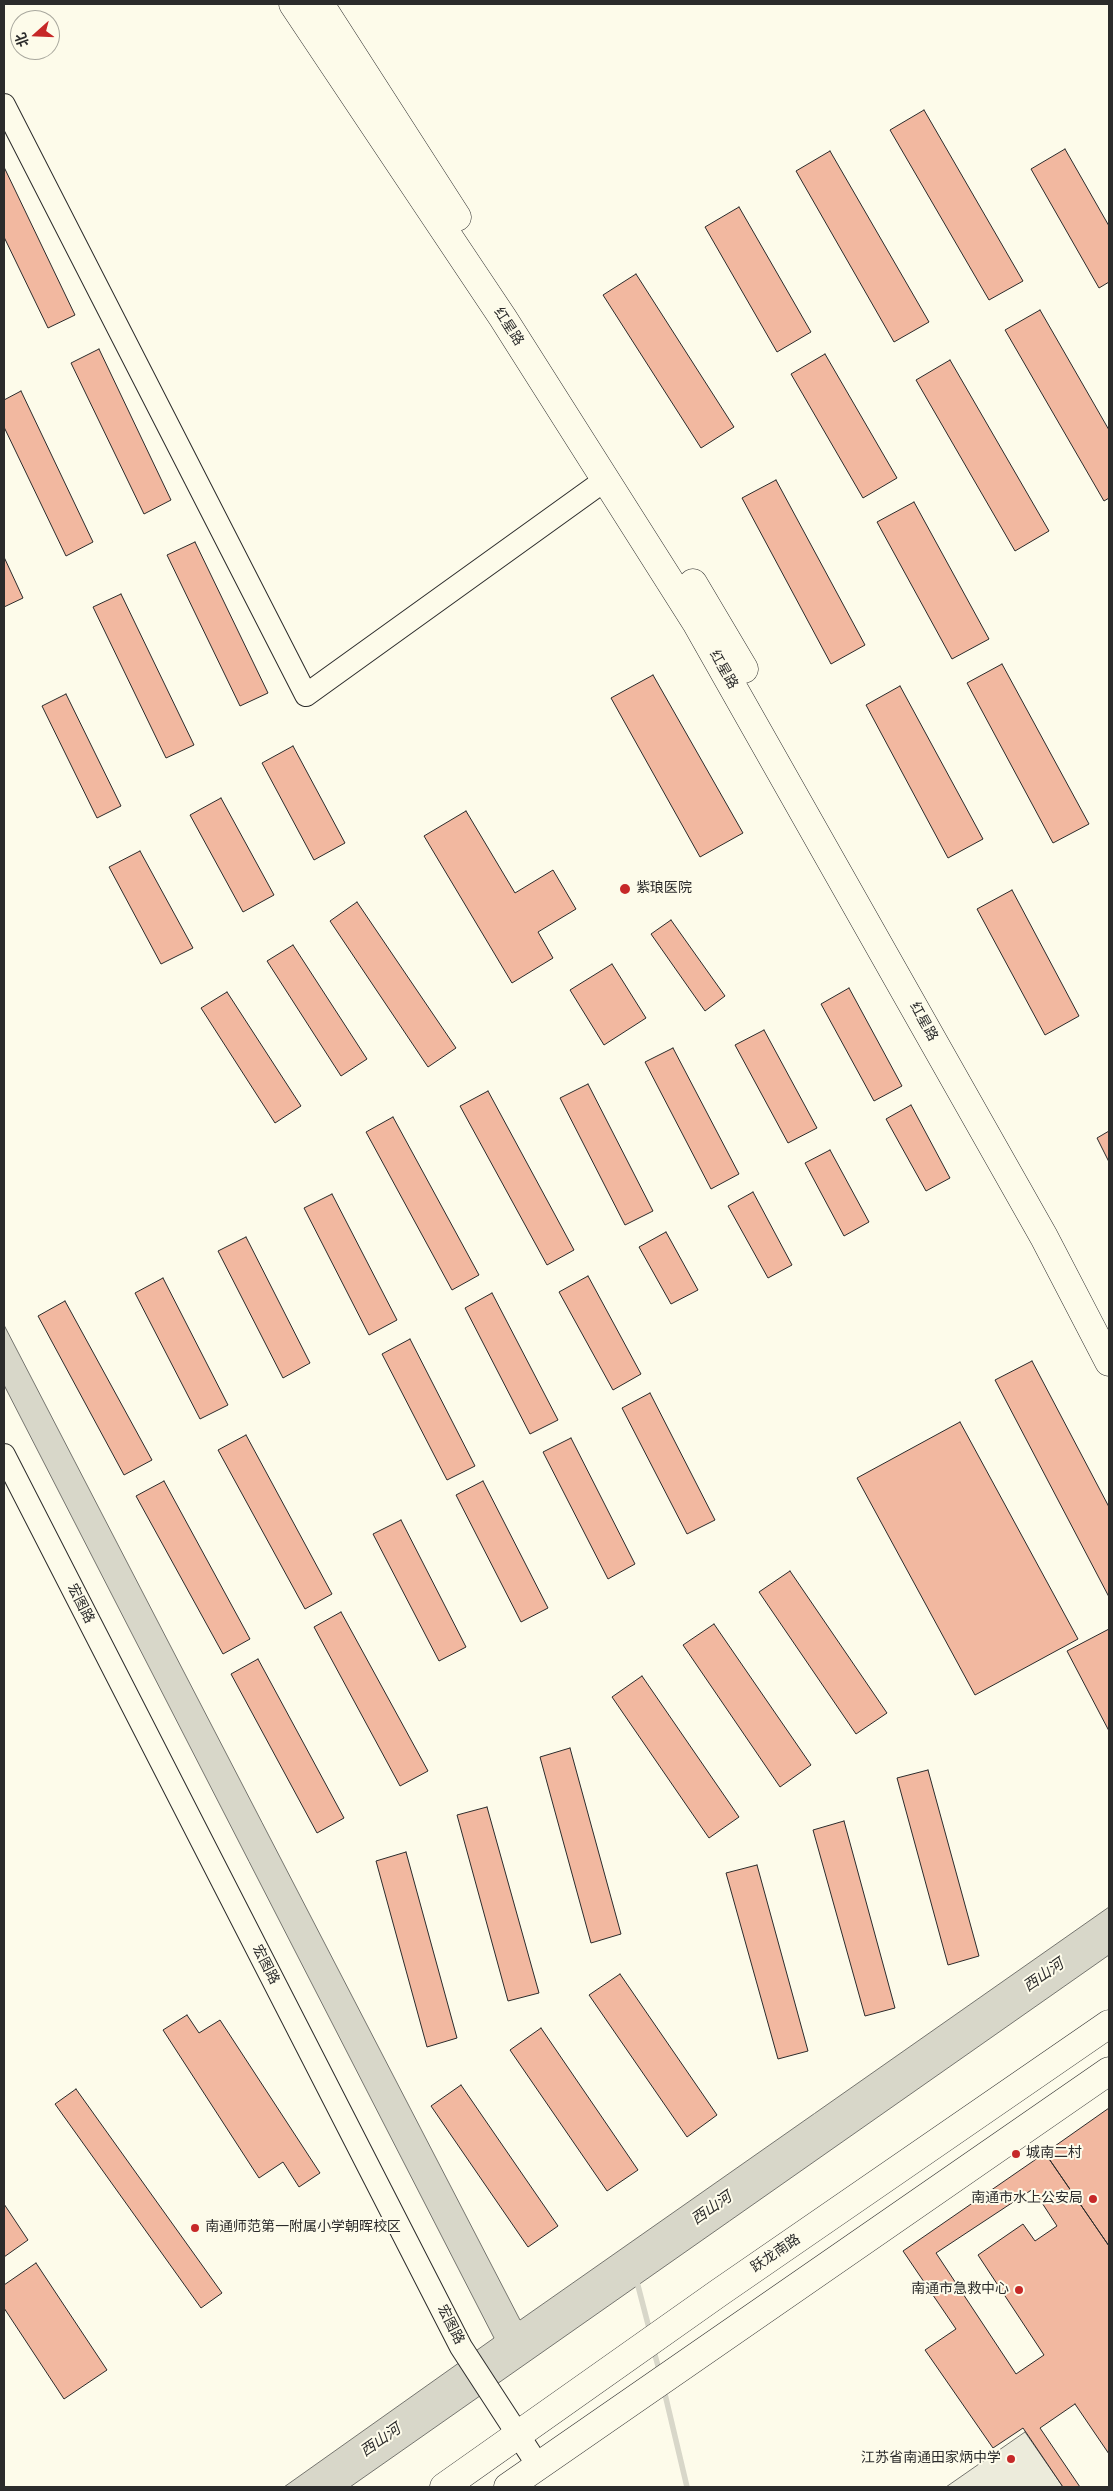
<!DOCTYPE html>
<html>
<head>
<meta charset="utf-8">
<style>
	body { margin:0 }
	#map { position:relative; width:1113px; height:2491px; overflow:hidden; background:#fdfbea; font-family:"Titillium Web","Noto Sans SC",sans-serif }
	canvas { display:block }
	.frame { position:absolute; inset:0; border:5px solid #2b2b2b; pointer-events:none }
	.north { position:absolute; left:10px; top:10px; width:50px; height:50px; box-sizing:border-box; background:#fdfbea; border:1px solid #a9a89e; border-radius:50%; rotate:250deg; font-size:14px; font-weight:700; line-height:20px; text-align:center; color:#2b2b2b }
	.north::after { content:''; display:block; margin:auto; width:18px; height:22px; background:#c62828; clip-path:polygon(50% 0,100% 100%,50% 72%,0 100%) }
</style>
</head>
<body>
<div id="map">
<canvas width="1113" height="2491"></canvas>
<div class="frame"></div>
<div class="north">北</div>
</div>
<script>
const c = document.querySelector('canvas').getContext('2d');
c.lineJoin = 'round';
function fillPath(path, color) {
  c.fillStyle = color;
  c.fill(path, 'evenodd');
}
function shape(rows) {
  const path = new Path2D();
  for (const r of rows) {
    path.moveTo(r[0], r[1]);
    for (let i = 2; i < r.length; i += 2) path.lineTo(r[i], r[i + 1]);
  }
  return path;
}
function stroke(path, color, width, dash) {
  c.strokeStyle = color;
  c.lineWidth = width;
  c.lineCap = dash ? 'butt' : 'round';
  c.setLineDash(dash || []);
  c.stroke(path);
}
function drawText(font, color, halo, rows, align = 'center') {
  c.font = font + ' "Titillium Web","Noto Sans SC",sans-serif';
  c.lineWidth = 4;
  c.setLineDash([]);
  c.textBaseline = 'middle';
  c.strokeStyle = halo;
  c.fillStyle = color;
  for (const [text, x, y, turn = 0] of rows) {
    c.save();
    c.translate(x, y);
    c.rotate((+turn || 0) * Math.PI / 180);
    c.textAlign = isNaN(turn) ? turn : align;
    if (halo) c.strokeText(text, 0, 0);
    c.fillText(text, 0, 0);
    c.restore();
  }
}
const green = shape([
	[1025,2432,1063,2487,946,2487,1025,2432]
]);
fillPath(green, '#ecebdb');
stroke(green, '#74746e', 1);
const water = shape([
	[4,1325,520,2320,1109,1907,1109,1955,350,2487,284,2487,494,2338,4,1385,4,1325]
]);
fillPath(water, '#d8d7c9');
stroke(water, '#74746e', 1);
stroke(shape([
	[636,2278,650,2332],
	[653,2348,660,2373],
	[664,2390,687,2487]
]), '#d8d7c9', 5.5);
const building = shape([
	[924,110,1023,281,989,300,890,130,924,110],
	[1065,149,1109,226,1109,282,1099,288,1031,169,1065,149],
	[830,151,929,322,894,342,796,171,830,151],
	[4,167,75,315,48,328,4,237,4,167],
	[739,207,811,332,777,352,705,227,739,207],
	[636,274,734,427,701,448,603,295,636,274],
	[1040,310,1109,430,1109,498,1104,501,1005,330,1040,310],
	[99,349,171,500,144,514,71,363,99,349],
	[825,354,897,478,863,498,791,374,825,354],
	[950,360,1049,531,1015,551,916,380,950,360],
	[21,391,93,542,66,556,4,427,4,400,21,391],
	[776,480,865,645,831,664,742,498,776,480],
	[914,502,989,639,952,659,877,522,914,502],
	[195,542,268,693,240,706,167,555,195,542],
	[4,557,23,598,4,607,4,557],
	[121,594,194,745,166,758,93,607,121,594],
	[1002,664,1089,824,1053,843,967,683,1002,664],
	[653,675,743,833,700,857,611,698,653,675],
	[900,686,983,839,948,858,866,705,900,686],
	[66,694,121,806,97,818,42,706,66,694],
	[293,746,345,843,314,860,262,763,293,746],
	[221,798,274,895,243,912,190,815,221,798],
	[466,811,515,893,553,870,576,909,538,932,553,958,512,983,424,836,466,811],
	[140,851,193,948,161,964,109,867,140,851],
	[1012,890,1079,1016,1045,1035,977,909,1012,890],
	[357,902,456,1048,428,1067,330,921,357,902],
	[671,920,725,996,705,1011,651,934,671,920],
	[293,945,367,1059,341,1076,267,961,293,945],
	[612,964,646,1018,604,1045,570,990,612,964],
	[849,988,902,1086,874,1101,821,1004,849,988],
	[227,992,301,1106,275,1123,201,1008,227,992],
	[764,1030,817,1128,788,1143,735,1045,764,1030],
	[673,1048,739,1174,711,1189,645,1062,673,1048],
	[588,1084,653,1211,625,1225,560,1098,588,1084],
	[488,1091,574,1250,547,1265,460,1106,488,1091],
	[911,1105,950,1178,926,1191,886,1119,911,1105],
	[393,1117,479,1275,452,1290,366,1132,393,1117],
	[1109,1131,1109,1162,1097,1138,1109,1131],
	[830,1150,869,1222,844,1236,805,1163,830,1150],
	[753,1192,792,1265,768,1278,728,1206,753,1192],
	[332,1194,397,1320,369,1335,304,1208,332,1194],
	[666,1232,698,1290,671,1304,639,1247,666,1232],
	[246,1237,310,1363,283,1378,218,1251,246,1237],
	[588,1276,641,1374,613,1390,559,1292,588,1276],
	[163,1278,228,1405,200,1419,135,1293,163,1278],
	[492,1293,558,1420,530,1434,465,1308,492,1293],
	[65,1301,152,1460,124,1475,38,1316,65,1301],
	[410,1339,475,1466,447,1480,382,1354,410,1339],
	[1032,1361,1109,1507,1109,1597,995,1380,1032,1361],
	[650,1393,715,1520,687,1534,622,1408,650,1393],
	[960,1422,1078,1639,975,1695,857,1478,960,1422],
	[246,1435,332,1594,305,1609,218,1450,246,1435],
	[571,1438,635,1564,608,1579,543,1452,571,1438],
	[164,1481,250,1639,223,1654,136,1496,164,1481],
	[483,1481,548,1608,521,1622,456,1495,483,1481],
	[401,1520,466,1647,439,1661,373,1534,401,1520],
	[790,1571,887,1713,856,1734,759,1592,790,1571],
	[341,1612,428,1771,400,1786,314,1627,341,1612],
	[714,1624,811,1765,780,1787,683,1645,714,1624],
	[1109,1629,1109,1731,1067,1651,1109,1629],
	[258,1659,344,1818,317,1833,231,1674,258,1659],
	[642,1676,739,1817,709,1838,612,1697,642,1676],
	[570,1748,621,1934,591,1943,540,1757,570,1748],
	[928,1770,979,1956,948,1965,897,1778,928,1770],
	[487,1807,539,1993,508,2001,457,1815,487,1807],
	[844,1821,895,2008,865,2016,813,1830,844,1821],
	[406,1852,457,2038,427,2047,376,1861,406,1852],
	[757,1865,808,2051,778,2059,726,1873,757,1865],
	[620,1974,717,2115,687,2137,589,1995,620,1974],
	[187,2015,199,2033,220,2020,320,2173,299,2187,283,2162,259,2178,163,2030,187,2015],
	[541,2028,638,2170,607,2191,510,2050,541,2028],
	[461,2085,558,2226,528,2247,431,2106,461,2085],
	[76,2089,222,2293,201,2308,55,2104,76,2089],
	[1109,2108,1109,2246,1045,2153,1109,2108],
	[1045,2153,1109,2246,1109,2487,1063,2487,1023,2428,993,2448,925,2350,956,2329,903,2251,1045,2153],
	[1033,2189,1057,2226,1035,2241,1023,2224,978,2255,1044,2355,1016,2374,936,2253,1033,2189],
	[4,2204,28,2240,4,2257,4,2204],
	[36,2263,107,2370,64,2399,4,2308,4,2285,36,2263],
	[1075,2404,1109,2454,1109,2487,1080,2487,1040,2428,1075,2404]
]);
fillPath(building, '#f2b8a0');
stroke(building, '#2b2b2b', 1);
const minor = shape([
	[4,105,306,695,605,480],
	[4,1455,461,2347,539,2467]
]);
const major = shape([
	[293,4,503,318,697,624,1044,1237,1109,1362],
	[320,4,457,217],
	[693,583,744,669],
	[444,2487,720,2292,1109,2024],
	[508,2487,1109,2071]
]);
stroke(minor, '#2b2b2b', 24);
stroke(major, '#2b2b2b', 29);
stroke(minor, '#fdfbea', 22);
stroke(major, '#fdfbea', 28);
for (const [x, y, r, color] of [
	[625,889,6,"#c62828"],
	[1016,2154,5,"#c62828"],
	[1093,2199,5,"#c62828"],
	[195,2228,5,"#c62828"],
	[1019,2290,5,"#c62828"],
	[1011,2459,5,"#c62828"]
]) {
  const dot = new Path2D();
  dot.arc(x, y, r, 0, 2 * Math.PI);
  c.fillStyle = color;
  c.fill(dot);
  stroke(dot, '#fdfbea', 2);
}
drawText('14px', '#2b2b2b', '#fdfbea', [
	["红星路",508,327,57],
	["红星路",723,670,60],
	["红星路",923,1022,61],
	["宏图路",80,1604,63],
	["宏图路",265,1965,63],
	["跃龙南路",776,2254,-34],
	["宏图路",450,2325,63]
]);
drawText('14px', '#2b2b2b', '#fdfbea', [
	["紫琅医院",636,889],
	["城南二村",1026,2154],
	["南通市水上公安局",1083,2199,"right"],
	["南通师范第一附属小学朝晖校区",205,2228],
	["南通市急救中心",1009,2290,"right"],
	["江苏省南通田家炳中学",1001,2459,"right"]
], 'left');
drawText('italic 15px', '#2b2b2b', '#fdfbea', [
	["西山河",1044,1976,-35],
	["西山河",712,2209,-35],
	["西山河",381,2441,-35]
]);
</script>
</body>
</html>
